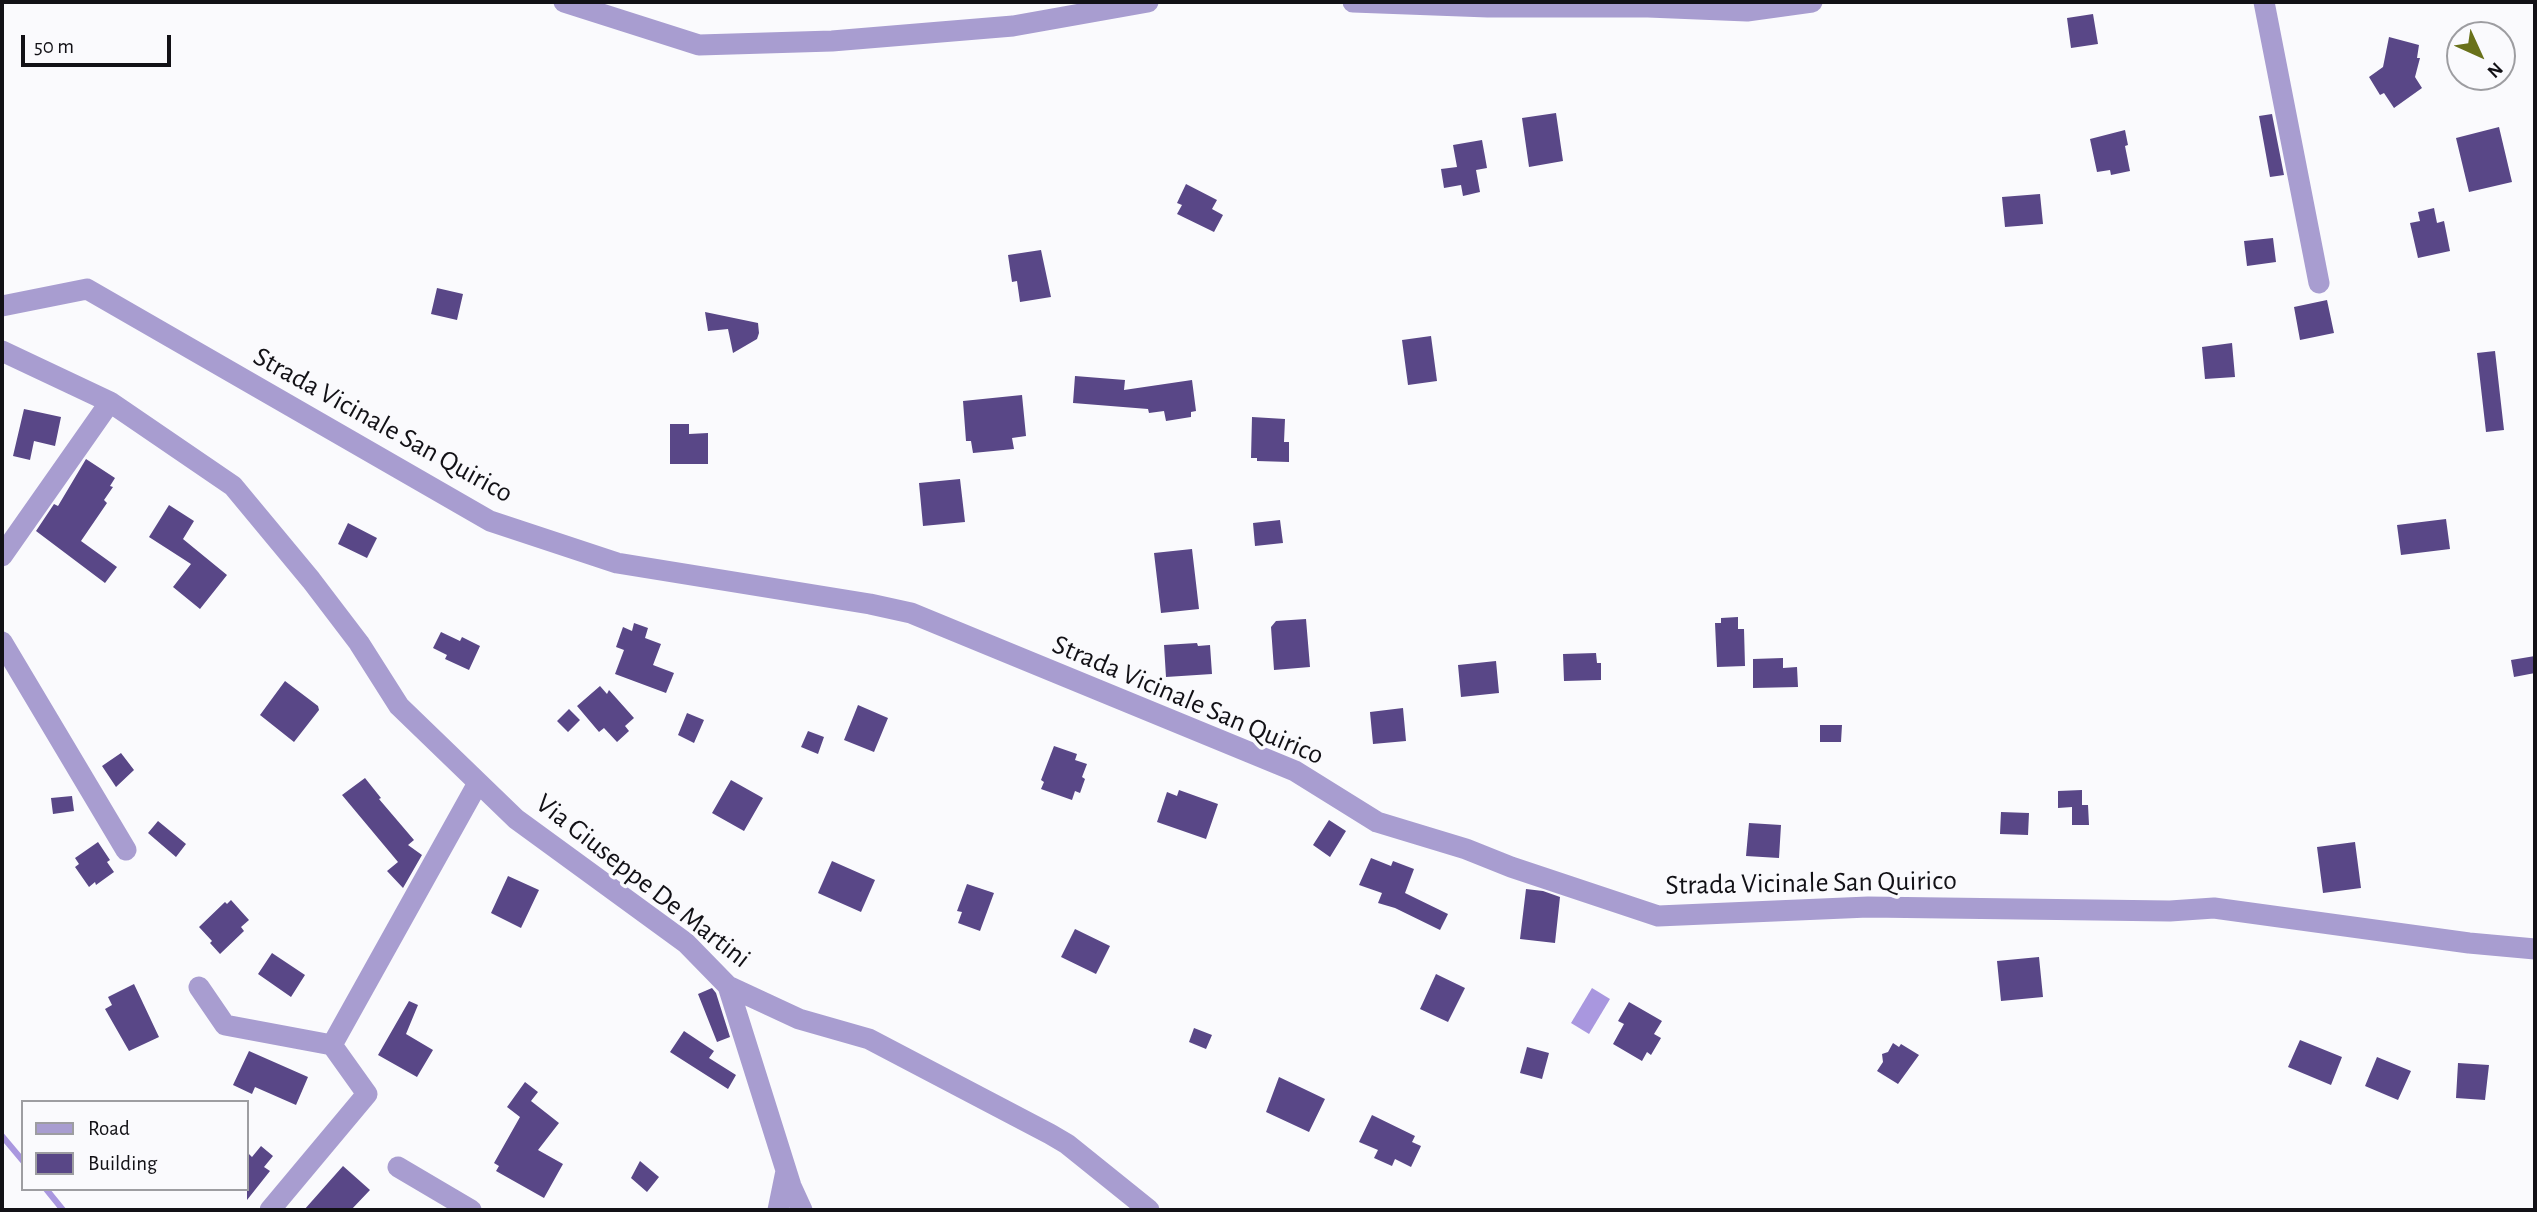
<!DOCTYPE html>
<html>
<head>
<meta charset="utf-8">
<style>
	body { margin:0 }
	#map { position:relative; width:2537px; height:1212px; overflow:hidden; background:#fafafd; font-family:"Alegreya Sans",sans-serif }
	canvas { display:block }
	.frame { position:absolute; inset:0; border:4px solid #121116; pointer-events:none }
	.legend { position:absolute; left:21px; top:1100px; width:228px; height:91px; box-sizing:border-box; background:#fafafd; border:2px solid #9d9da1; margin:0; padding:9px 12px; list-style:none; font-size:21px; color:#121116 }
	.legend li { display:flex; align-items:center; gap:14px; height:35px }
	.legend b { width:35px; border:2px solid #9d9da1 }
	.north { position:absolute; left:2446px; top:21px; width:70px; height:70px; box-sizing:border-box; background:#fafafd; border:2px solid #9d9da1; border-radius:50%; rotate:135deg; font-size:19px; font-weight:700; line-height:28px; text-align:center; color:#121116 }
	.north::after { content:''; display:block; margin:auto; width:24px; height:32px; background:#69711a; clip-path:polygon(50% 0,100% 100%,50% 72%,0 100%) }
	.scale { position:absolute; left:21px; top:35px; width:150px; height:32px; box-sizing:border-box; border:4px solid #121116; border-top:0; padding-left:9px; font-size:21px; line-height:24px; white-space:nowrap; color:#121116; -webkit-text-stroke:5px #fafafd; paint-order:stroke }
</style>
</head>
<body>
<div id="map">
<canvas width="2537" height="1212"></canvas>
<div class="frame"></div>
<ul class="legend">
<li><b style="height:9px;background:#a89dd0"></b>Road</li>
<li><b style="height:19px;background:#594787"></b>Building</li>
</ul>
<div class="north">N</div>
<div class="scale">50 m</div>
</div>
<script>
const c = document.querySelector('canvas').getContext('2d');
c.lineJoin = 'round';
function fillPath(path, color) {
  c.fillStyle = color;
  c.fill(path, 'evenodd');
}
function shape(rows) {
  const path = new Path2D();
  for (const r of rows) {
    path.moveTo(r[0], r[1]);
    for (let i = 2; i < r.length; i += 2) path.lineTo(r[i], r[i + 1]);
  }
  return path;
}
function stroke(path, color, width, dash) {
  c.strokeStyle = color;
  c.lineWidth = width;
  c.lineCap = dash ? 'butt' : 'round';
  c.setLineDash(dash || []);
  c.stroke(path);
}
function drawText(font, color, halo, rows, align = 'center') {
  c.font = font + ' "Alegreya Sans",sans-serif';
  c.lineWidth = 7;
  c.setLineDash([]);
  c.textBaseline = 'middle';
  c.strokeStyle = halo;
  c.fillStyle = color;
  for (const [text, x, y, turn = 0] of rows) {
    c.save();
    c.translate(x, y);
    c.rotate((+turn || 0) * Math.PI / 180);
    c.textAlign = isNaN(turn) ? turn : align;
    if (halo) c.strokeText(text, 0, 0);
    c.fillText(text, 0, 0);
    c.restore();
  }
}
fillPath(shape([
	[1592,988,1610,999,1589,1034,1571,1023]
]), '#a997df');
stroke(shape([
	[2,1136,23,1161],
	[46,1189,63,1210]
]), '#a997df', 6);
fillPath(shape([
	[2093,14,2098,44,2071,48,2067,18],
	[2389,37,2419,45,2417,58,2420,58,2415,77,2422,88,2394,108,2384,93,2380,95,2369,77,2383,67],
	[1556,113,1563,161,1529,167,1522,118],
	[2272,114,2284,175,2270,177,2259,116],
	[2499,127,2512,182,2469,192,2456,138],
	[2125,130,2128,145,2125,146,2130,171,2111,175,2110,170,2097,172,2090,139],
	[1482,140,1487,168,1476,170,1480,192,1463,196,1461,185,1444,188,1441,169,1457,167,1453,145],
	[1186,184,1217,200,1212,209,1223,215,1214,232,1177,214,1182,205,1177,203],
	[2040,194,2043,224,2005,227,2002,197],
	[2434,208,2437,223,2444,221,2450,251,2418,258,2410,223,2420,221,2418,212],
	[2273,238,2276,262,2247,266,2244,241],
	[1041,250,1051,297,1020,302,1017,281,1012,282,1008,255],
	[437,288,463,294,457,320,431,314],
	[2327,300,2334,333,2300,340,2294,307],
	[705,312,758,323,759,333,757,339,733,353,728,329,708,331],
	[1431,336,1437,381,1408,385,1402,340],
	[2232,343,2235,377,2205,379,2202,347],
	[2495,351,2504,430,2486,432,2477,353],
	[1075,376,1125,380,1124,390,1192,380,1196,411,1191,412,1191,417,1166,421,1164,411,1149,413,1148,409,1073,403],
	[1022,395,1026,436,1012,438,1014,449,973,453,971,441,966,441,963,401],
	[24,409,61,417,55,446,34,441,30,460,13,456],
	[1252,417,1285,419,1284,442,1289,442,1289,462,1257,461,1257,458,1251,458],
	[670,424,689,424,689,434,708,433,708,464,670,464],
	[86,459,115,478,110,486,113,487,104,500,107,503,81,541,117,567,105,583,36,531,54,504,58,506],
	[960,479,965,522,923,526,919,483],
	[169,505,194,521,183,539,227,575,200,609,173,587,191,564,149,537],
	[2446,519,2450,549,2401,555,2397,525],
	[1280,520,1283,543,1255,546,1253,523],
	[348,523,377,538,367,558,338,544],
	[1192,549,1199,609,1161,613,1154,553],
	[1738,617,1738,629,1744,629,1745,666,1717,667,1715,623,1721,623,1721,618],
	[1306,619,1310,667,1274,670,1271,627,1276,621],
	[634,623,648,628,645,638,661,644,653,665,674,673,666,693,615,674,624,650,616,647,623,627,632,631],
	[441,632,460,641,462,637,480,646,469,670,445,659,447,655,433,648],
	[1197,643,1198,646,1210,645,1212,674,1166,677,1164,645],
	[1596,653,1597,663,1601,663,1601,680,1564,681,1563,654],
	[2535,656,2535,673,2514,677,2511,660],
	[1783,658,1783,668,1797,667,1798,687,1753,688,1753,659],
	[1496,661,1499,693,1461,697,1458,665],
	[285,681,318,706,319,710,294,742,260,715],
	[600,686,607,694,609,690,634,718,625,726,629,731,617,742,604,728,599,732,577,706],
	[858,705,888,718,874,752,844,740],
	[1403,708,1406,741,1373,744,1370,712],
	[569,709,580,720,568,732,557,721],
	[687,713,704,720,694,743,678,735],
	[1820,725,1842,725,1841,742,1820,742],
	[808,731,824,737,818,754,801,747],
	[1054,746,1077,754,1075,760,1087,764,1082,777,1085,779,1080,793,1075,791,1072,800,1041,789,1044,782,1041,780],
	[121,753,134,770,116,787,102,766],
	[365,778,381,798,379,799,414,840,408,845,422,855,403,888,387,871,398,862,342,795],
	[731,780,763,798,744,831,712,813],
	[1179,790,1218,804,1206,839,1157,822,1167,792,1177,796],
	[2082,790,2082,805,2088,805,2089,825,2072,825,2072,807,2058,808,2058,791],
	[72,796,74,811,53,814,51,798],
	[2001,812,2029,813,2028,835,2000,834],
	[1329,820,1346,831,1330,857,1313,845],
	[158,821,186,844,176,857,148,833],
	[1749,823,1781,825,1779,858,1746,856],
	[98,842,110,860,107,862,114,872,96,885,95,882,89,887,75,867,79,864,75,858],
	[2355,842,2361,888,2323,893,2317,847],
	[1371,858,1391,866,1393,861,1414,869,1405,893,1448,914,1440,930,1395,908,1378,903,1382,893,1359,885],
	[832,861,875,880,861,912,818,893],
	[508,876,539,890,521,928,491,913],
	[967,884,994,893,980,931,958,923,962,912,957,911],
	[1526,889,1543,891,1560,897,1555,943,1520,939],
	[231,900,249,920,241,927,244,931,220,954,210,943,212,941,199,927,225,902,227,904],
	[1075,929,1110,946,1096,974,1061,957],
	[272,953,305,975,291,997,258,974],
	[2039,957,2043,997,2001,1001,1997,961],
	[1436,974,1465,988,1448,1022,1420,1009],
	[134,984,159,1037,129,1051,105,1009,112,1005,108,997],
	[712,988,716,993,730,1037,717,1042,698,994],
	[409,1001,418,1005,406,1034,433,1050,417,1077,378,1055],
	[1629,1002,1662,1021,1654,1034,1661,1038,1651,1055,1647,1052,1642,1061,1613,1044,1624,1024,1618,1021],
	[1194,1028,1212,1035,1206,1049,1189,1042],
	[684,1031,714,1051,709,1058,736,1075,728,1089,670,1052],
	[2300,1040,2342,1057,2331,1085,2288,1067],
	[1893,1043,1899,1047,1901,1044,1919,1055,1898,1084,1877,1071,1883,1062,1882,1054,1888,1052],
	[1527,1047,1549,1053,1542,1079,1520,1073],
	[249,1051,308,1077,296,1105,255,1087,252,1094,233,1085],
	[2377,1057,2411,1071,2398,1100,2365,1086],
	[2458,1063,2489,1065,2485,1100,2456,1098],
	[1279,1077,1325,1099,1309,1132,1266,1112],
	[525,1082,538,1092,531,1101,559,1123,538,1150,563,1164,544,1198,496,1171,499,1166,494,1163,520,1117,507,1107],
	[1372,1115,1415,1136,1412,1142,1421,1146,1411,1167,1395,1159,1392,1166,1374,1158,1378,1150,1359,1142],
	[261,1146,273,1156,264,1167,270,1171,247,1200,247,1152,252,1157],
	[640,1161,659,1177,647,1192,631,1178],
	[343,1166,370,1190,351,1210,304,1210]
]), '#594787');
stroke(shape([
	[564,2,699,45,832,41,1013,26,1148,2],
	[1353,2,1488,7,1648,7,1747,11,1812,2],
	[2264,2,2319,283],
	[2,306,87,289,490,521,617,563,870,604,911,613,1295,771,1377,822,1466,849,1511,867,1658,916,1868,907,2170,911,2214,908,2469,943,2535,949],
	[2,351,110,402,233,486,311,580,359,643,399,706,516,819,686,943,728,986,799,1019,869,1039,1050,1134,1067,1144,1149,1210],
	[2,556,110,402],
	[2,642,126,850],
	[728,986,791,1186,802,1210],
	[199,987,225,1025,332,1045],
	[398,1167,471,1210],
	[270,1210,367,1094,332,1045,478,783],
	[778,1210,786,1171]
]), '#a89dd0', 21);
drawText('28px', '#121116', '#fafafd', [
	["Strada Vicinale San Quirico",383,425,29],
	["Strada Vicinale San Quirico",1188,700,23],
	["Via Giuseppe De Martini",643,881,38],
	["Strada Vicinale San Quirico",1811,883,-1]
]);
</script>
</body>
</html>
